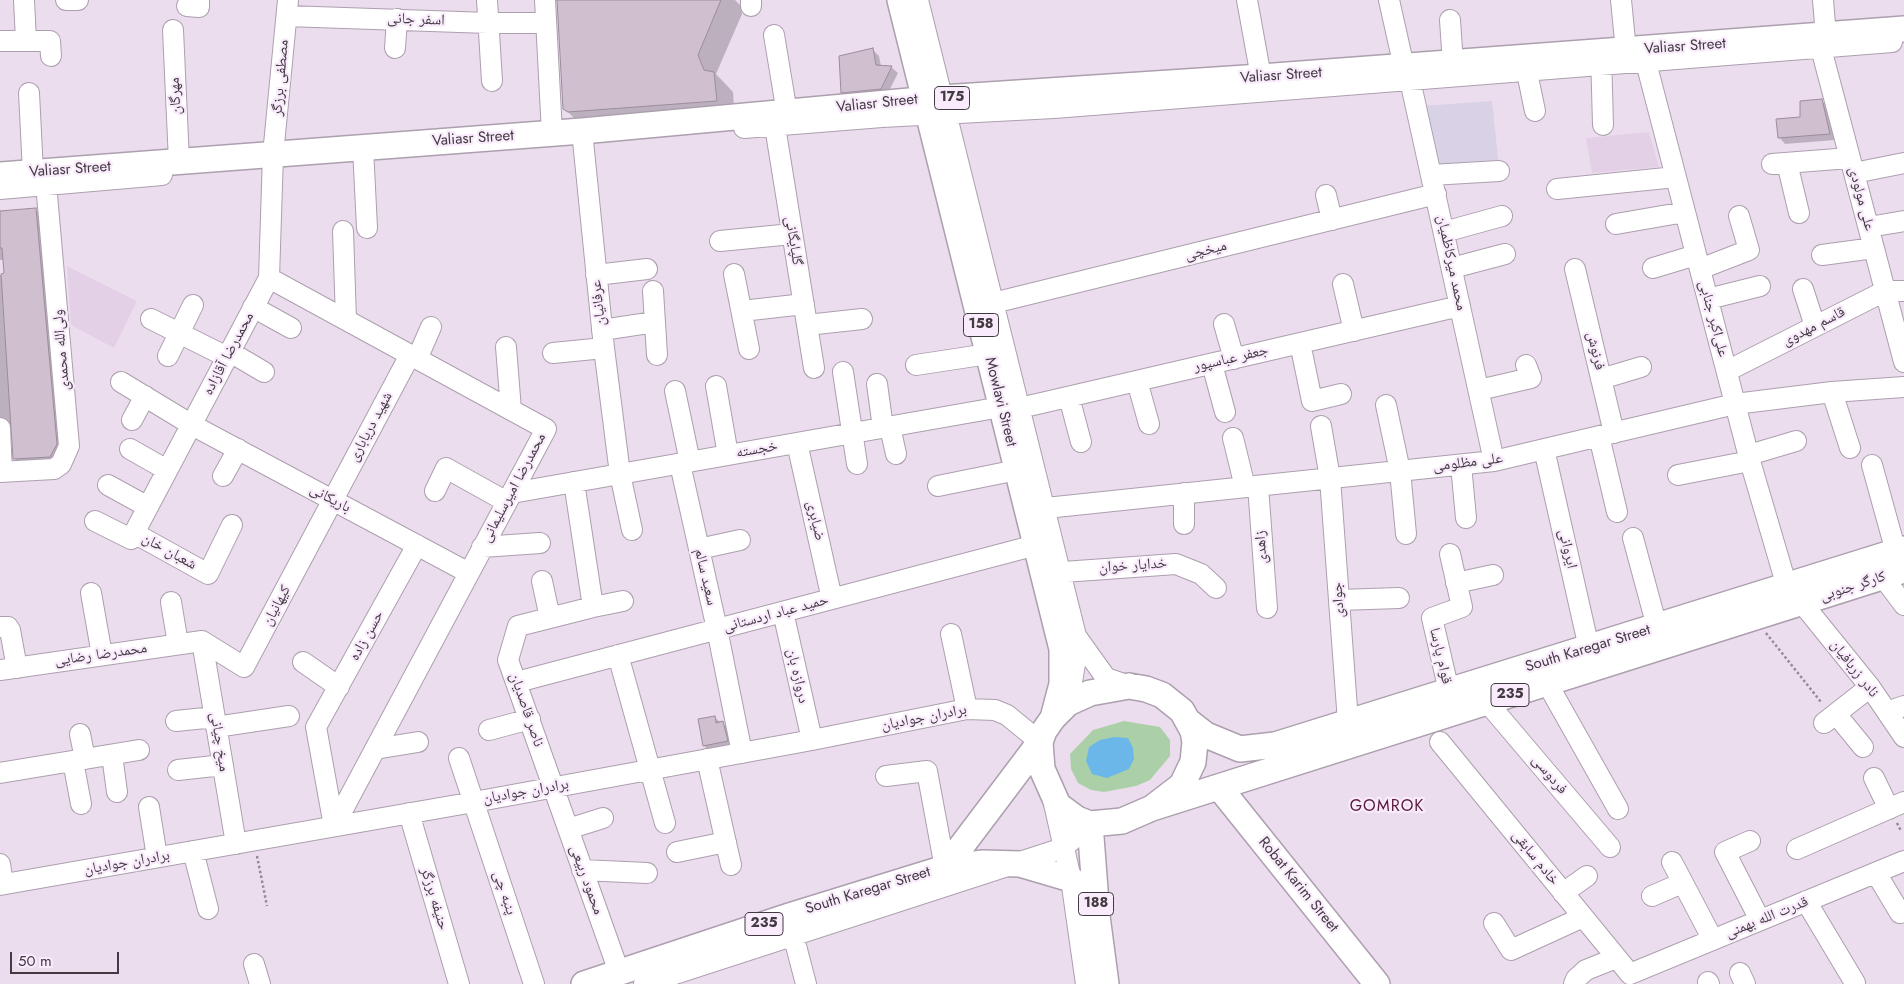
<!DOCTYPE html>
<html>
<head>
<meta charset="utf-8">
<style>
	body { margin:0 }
	#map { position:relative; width:1904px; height:984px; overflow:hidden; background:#ecddee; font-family:Jost,sans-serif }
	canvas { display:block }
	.scale { position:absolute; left:10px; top:952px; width:109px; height:22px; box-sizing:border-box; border:2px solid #413b41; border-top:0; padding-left:6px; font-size:15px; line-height:18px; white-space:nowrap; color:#413b41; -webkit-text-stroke:4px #f9ebfb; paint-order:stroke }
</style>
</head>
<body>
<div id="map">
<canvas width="1904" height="984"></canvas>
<div class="scale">50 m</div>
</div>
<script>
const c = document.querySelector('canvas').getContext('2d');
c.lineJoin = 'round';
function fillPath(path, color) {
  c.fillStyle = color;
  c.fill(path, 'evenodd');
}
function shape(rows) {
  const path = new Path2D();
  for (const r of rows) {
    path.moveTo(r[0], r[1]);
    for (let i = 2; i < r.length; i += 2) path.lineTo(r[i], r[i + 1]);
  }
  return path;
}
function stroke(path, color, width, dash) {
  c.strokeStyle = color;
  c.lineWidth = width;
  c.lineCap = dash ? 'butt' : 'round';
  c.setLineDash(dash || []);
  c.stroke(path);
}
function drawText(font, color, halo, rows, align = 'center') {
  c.font = font + ' Jost,"Noto Naskh Arabic",sans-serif';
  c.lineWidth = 4.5;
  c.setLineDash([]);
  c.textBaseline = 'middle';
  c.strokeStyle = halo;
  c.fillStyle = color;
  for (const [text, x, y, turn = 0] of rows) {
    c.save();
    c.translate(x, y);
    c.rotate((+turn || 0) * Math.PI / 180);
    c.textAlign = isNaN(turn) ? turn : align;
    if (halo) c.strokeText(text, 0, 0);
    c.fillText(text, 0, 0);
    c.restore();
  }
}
fillPath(shape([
	[1649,132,1659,167,1592,173,1586,138],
	[67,266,137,301,114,348,71,325]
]), '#e4d0e6');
fillPath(shape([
	[1492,101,1499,167,1436,170,1422,106]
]), '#d9d2e7');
fillPath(shape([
	[1124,721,1160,727,1170,740,1170,756,1150,780,1136,786,1104,792,1091,790,1078,783,1071,769,1070,754,1093,730]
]), '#abd0a8');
fillPath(shape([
	[1114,737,1128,738,1133,748,1134,759,1129,769,1107,778,1092,774,1086,761,1089,747,1100,740]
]), '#6cb7ea');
fillPath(shape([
	[557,0,735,0,741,6,742,14,716,74,733,92,735,120,583,127,564,108],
	[872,49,879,56,881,66,891,67,898,73,887,95,848,99,842,92],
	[1822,101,1828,107,1835,140,1785,144,1779,137],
	[36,210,48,222,69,457,27,471,15,459,12,428,6,430,0,481,0,275,6,274,4,260,0,260,0,212],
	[714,717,732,731,736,750,713,754,704,746]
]), '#0003');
const building = shape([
	[557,0,721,0,698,55,704,70,714,72,717,101,568,112,563,109,557,0],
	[873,48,876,65,892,66,881,89,841,93,839,56,873,48],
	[1822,99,1830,134,1778,138,1776,119,1800,117,1800,101,1822,99],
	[36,208,57,444,50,457,13,459,1,274,4,273,2,248,0,248,0,211,36,208],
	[715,716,716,723,723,721,728,741,703,746,698,719,715,716]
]);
fillPath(building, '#d0c0cf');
stroke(building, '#9b8c9a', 1);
const minor = shape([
	[24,0,26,41],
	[66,0,78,0],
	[487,0,492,81],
	[545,0,552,133],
	[751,0,751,6],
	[918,0,1076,636,1076,658,1072,682,1067,692],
	[1247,0,1261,77],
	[1389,0,1404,67,1410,80,1494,461],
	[1621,0,1626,51],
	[1823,0,1826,36],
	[187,6,199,7,199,0],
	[287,16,488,23,546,23],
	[1450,20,1453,64],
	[173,30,179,161],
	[774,35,787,113],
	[1818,37,1904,362],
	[0,41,50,41,51,56],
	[395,48,397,19],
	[1643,51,1750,461,1787,587],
	[1601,53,1603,125],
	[1524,58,1535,111],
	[29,93,33,172],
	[773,114,814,368],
	[744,128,882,117,1054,108,1892,42],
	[582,131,604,348,620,474,632,530],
	[363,148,367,228],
	[1787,163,1799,213],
	[1772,164,1850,158],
	[1854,173,1904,163],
	[1431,175,1499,171],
	[0,189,162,175],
	[1557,189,1676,177],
	[1326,195,1332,220],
	[1616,224,1685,212],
	[1869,227,1904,221],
	[343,231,346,320],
	[1444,232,1502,216],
	[720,241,792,234],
	[1822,255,1874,248],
	[1452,268,1505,254],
	[1653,268,1696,255],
	[1575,269,1614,433],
	[1700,269,1749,250,1739,216],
	[734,274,749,349],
	[596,275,647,269],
	[269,278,546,429,334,826],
	[1343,284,1354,331],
	[1803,289,1815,326],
	[653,291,657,355],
	[1708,299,1760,286],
	[981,306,1436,194],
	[253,307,291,328],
	[742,311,804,304],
	[151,319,227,357],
	[1224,324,1234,359],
	[807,325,862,319],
	[602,330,655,322],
	[1300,343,1312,401,1341,394],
	[506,347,511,410],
	[230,352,264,372],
	[553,353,604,348],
	[168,356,193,305],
	[417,359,431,327],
	[1212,364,1225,412],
	[916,365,988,354],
	[1727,371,1885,291,1904,291],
	[843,372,857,464],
	[1601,379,1641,367],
	[1137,381,1149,424],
	[121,382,192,425,469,573],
	[877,384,883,428],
	[716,386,728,455],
	[1479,390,1531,378,1526,365],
	[675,391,690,462],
	[1832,392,1850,448],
	[1069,397,1081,442],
	[1386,405,1400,471,1406,534],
	[1007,411,1460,306],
	[132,420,145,396],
	[1321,426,1330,478,1348,722],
	[890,427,896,454],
	[0,428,2,472],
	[1599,436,1617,512],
	[1233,438,1245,487],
	[797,443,832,599],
	[130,449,167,470],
	[1544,449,1589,648],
	[1749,455,1796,441],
	[680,464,717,629,742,753],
	[1461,465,1466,518],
	[1872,465,1896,552],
	[0,472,54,469,61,464,69,446,45,172],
	[1678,475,1750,461],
	[223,476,238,449],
	[574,482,593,607,518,626,508,660,619,972],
	[108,485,148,507],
	[938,486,1017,470],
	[1258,486,1267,608],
	[435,491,446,468,507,502],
	[512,493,1001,407],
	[1027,510,1494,461,1735,404,1832,392,1904,387],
	[95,521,131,539,269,278,273,155,288,0],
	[1184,524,1184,493],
	[134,533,208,574,232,525],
	[1633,538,1657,627],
	[482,547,540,543],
	[699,549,740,540],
	[1049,573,1176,564,1201,574,1216,588],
	[1883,577,1904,605],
	[542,581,550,618],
	[1456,583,1493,575],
	[91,593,102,655],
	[1339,600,1399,598],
	[171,602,178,644],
	[1802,603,1870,687,1904,737],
	[593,607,623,601],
	[783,612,812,740],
	[0,627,8,627,10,630,17,668],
	[951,634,967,709],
	[1076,636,1106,678,1129,686],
	[202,641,244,667,410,355],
	[202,641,236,844],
	[618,655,665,823],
	[303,662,339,687],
	[0,670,202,641],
	[517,682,1036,545],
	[1547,683,1618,809],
	[1449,691,1432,618,1462,607,1450,554],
	[1487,702,1610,847],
	[1887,712,1904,706],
	[1836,714,1863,747],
	[176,721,215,717],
	[1824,723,1870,687],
	[216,727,289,716],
	[489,730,530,719],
	[80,734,85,759],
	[1440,742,1630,974,1904,861],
	[375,749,418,742],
	[112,755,117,792],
	[459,758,534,984],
	[707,759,731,865],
	[73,761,81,804],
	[178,770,223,765],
	[0,773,139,750],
	[886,776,927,771,945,868],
	[1874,778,1889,809],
	[1052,795,1071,879,1086,984],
	[149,807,157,857],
	[409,813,459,984],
	[334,826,316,727,417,545],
	[568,829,603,818],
	[1750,841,1725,852,1760,920],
	[1797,849,1904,802],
	[193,851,208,909],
	[677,852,726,842],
	[1672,862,1713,940],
	[0,864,3,884],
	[582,870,647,873],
	[1876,873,1900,913],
	[0,885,474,802,812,740,967,709,995,710,1007,715,1040,742],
	[1563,893,1587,876],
	[1652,896,1682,883],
	[1806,901,1855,983],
	[790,923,806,984],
	[1494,923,1511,950,1583,917],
	[254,964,260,984],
	[1740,973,1745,984],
	[1708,982,1709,984],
	[644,984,1063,848,1090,824],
	[1574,984,1576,979,1586,970,1616,958]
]);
const major = shape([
	[900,0,1062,649,1062,684,1053,718],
	[0,175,582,131,942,98,1261,77,1904,29],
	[1129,686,1146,689,1162,695,1182,711,1193,731,1195,742,1193,762,1182,785,1152,808,1122,821,1090,824,1077,819,1058,805,1042,769,1040,742,1044,731,1053,718,1068,703,1090,693,1129,686],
	[1188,721,1206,735,1240,749,1275,745,1904,549],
	[1219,787,1377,984],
	[1152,808,1904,570],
	[1090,824,1097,916,1106,984],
	[945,868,1040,742],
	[584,984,789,916,945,868,983,863,1020,864,1071,879,1079,888,1097,916]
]);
stroke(minor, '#ac9fae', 22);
stroke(major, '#ac9fae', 28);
stroke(shape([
	[1766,633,1821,702],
	[1897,823,1901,831],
	[257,856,267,906]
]), '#948a95', 2.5, [2.5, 2.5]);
stroke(minor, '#fff', 20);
stroke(major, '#fff', 25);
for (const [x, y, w] of [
	[952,98,35],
	[981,325,35],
	[1510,695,38],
	[1096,904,35],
	[764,924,38]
]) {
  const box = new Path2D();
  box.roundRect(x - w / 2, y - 11.5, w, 23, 4);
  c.fillStyle = '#f9ebfb';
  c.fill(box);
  stroke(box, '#413b41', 1);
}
drawText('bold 14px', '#413b41', null, [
	["175",952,98],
	["158",981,325],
	["235",1510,695],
	["188",1096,904],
	["235",764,924]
]);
drawText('15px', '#413b41', '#f9ebfb', [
	["اسفر جانی",416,20,2],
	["Valiasr Street",1685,47,-4],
	["Valiasr Street",1281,76,-4],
	["مصطفی برزگر",281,78,-85],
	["مهرگان",176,96,-93],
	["Valiasr Street",877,104,-6],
	["Valiasr Street",473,139,-4],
	["Valiasr Street",70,170,-4],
	["علی مولودی",1861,199,75],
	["گلپایگانی",793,241,81],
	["میخچی",1206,251,-14],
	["محمد میرکاظمیان",1451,263,78],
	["عرفانیان",599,303,-96],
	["علی‌اکبر جنابی",1713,319,75],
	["قاسم مهدوی",1814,327,-27],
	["ولی‌الله محمدی",62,350,-95],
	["فرنوش",1595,351,77],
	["محمدرضا آقازاده",229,354,-62],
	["جعفر عباسپور",1231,359,-13],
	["Mowlavi Street",1000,402,76],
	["شهید دریاباری",371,427,-62],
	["خجسته",757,450,-10],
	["علی مظلومی",1468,463,-7],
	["محمدرضا امیرسلیمانی",514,488,-62],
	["باریکانی",330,499,28],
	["ضیابری",815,521,77],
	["زاهدی",1262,547,-94],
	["ایروانی",1567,549,77],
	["شعبان خان",169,552,29],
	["خدایار خوان",1133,566,-4],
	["سعید سالم",705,577,77],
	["کارگر جنوبی",1853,587,-18],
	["جوادی",1339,600,-94],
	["کیهانیان",277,606,-62],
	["حمید عباد اردستانی",776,614,-15],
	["حسن زاده",367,636,-61],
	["South Karegar Street",1588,649,-17],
	["محمدرضا رضایی",101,655,-8],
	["قوام پارسا",1440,656,77],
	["نادر زربافیان",1854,669,52],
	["دروازه بان",797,676,77],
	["ناصر قاصدیان",526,710,71],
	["برادران جوادیان",924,718,-11],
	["میخ چیانی",219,742,81],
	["فردوسی",1549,775,50],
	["برادران جوادیان",526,792,-10],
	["خادم سابقی",1535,858,51],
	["برادران جوادیان",127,863,-10],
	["محمود ربیعی",586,880,70],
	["Robat Karim Street",1298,885,51],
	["South Karegar Street",868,891,-17],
	["پنبه چی",504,893,72],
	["حنیفه برزگر",434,899,73],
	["قدرت الله بهمنی",1767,918,-22]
]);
c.letterSpacing = '1px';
drawText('16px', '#5a1b3b', '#f9ebfb', [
	["GOMROK",1387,807]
]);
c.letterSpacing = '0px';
</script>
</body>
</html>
